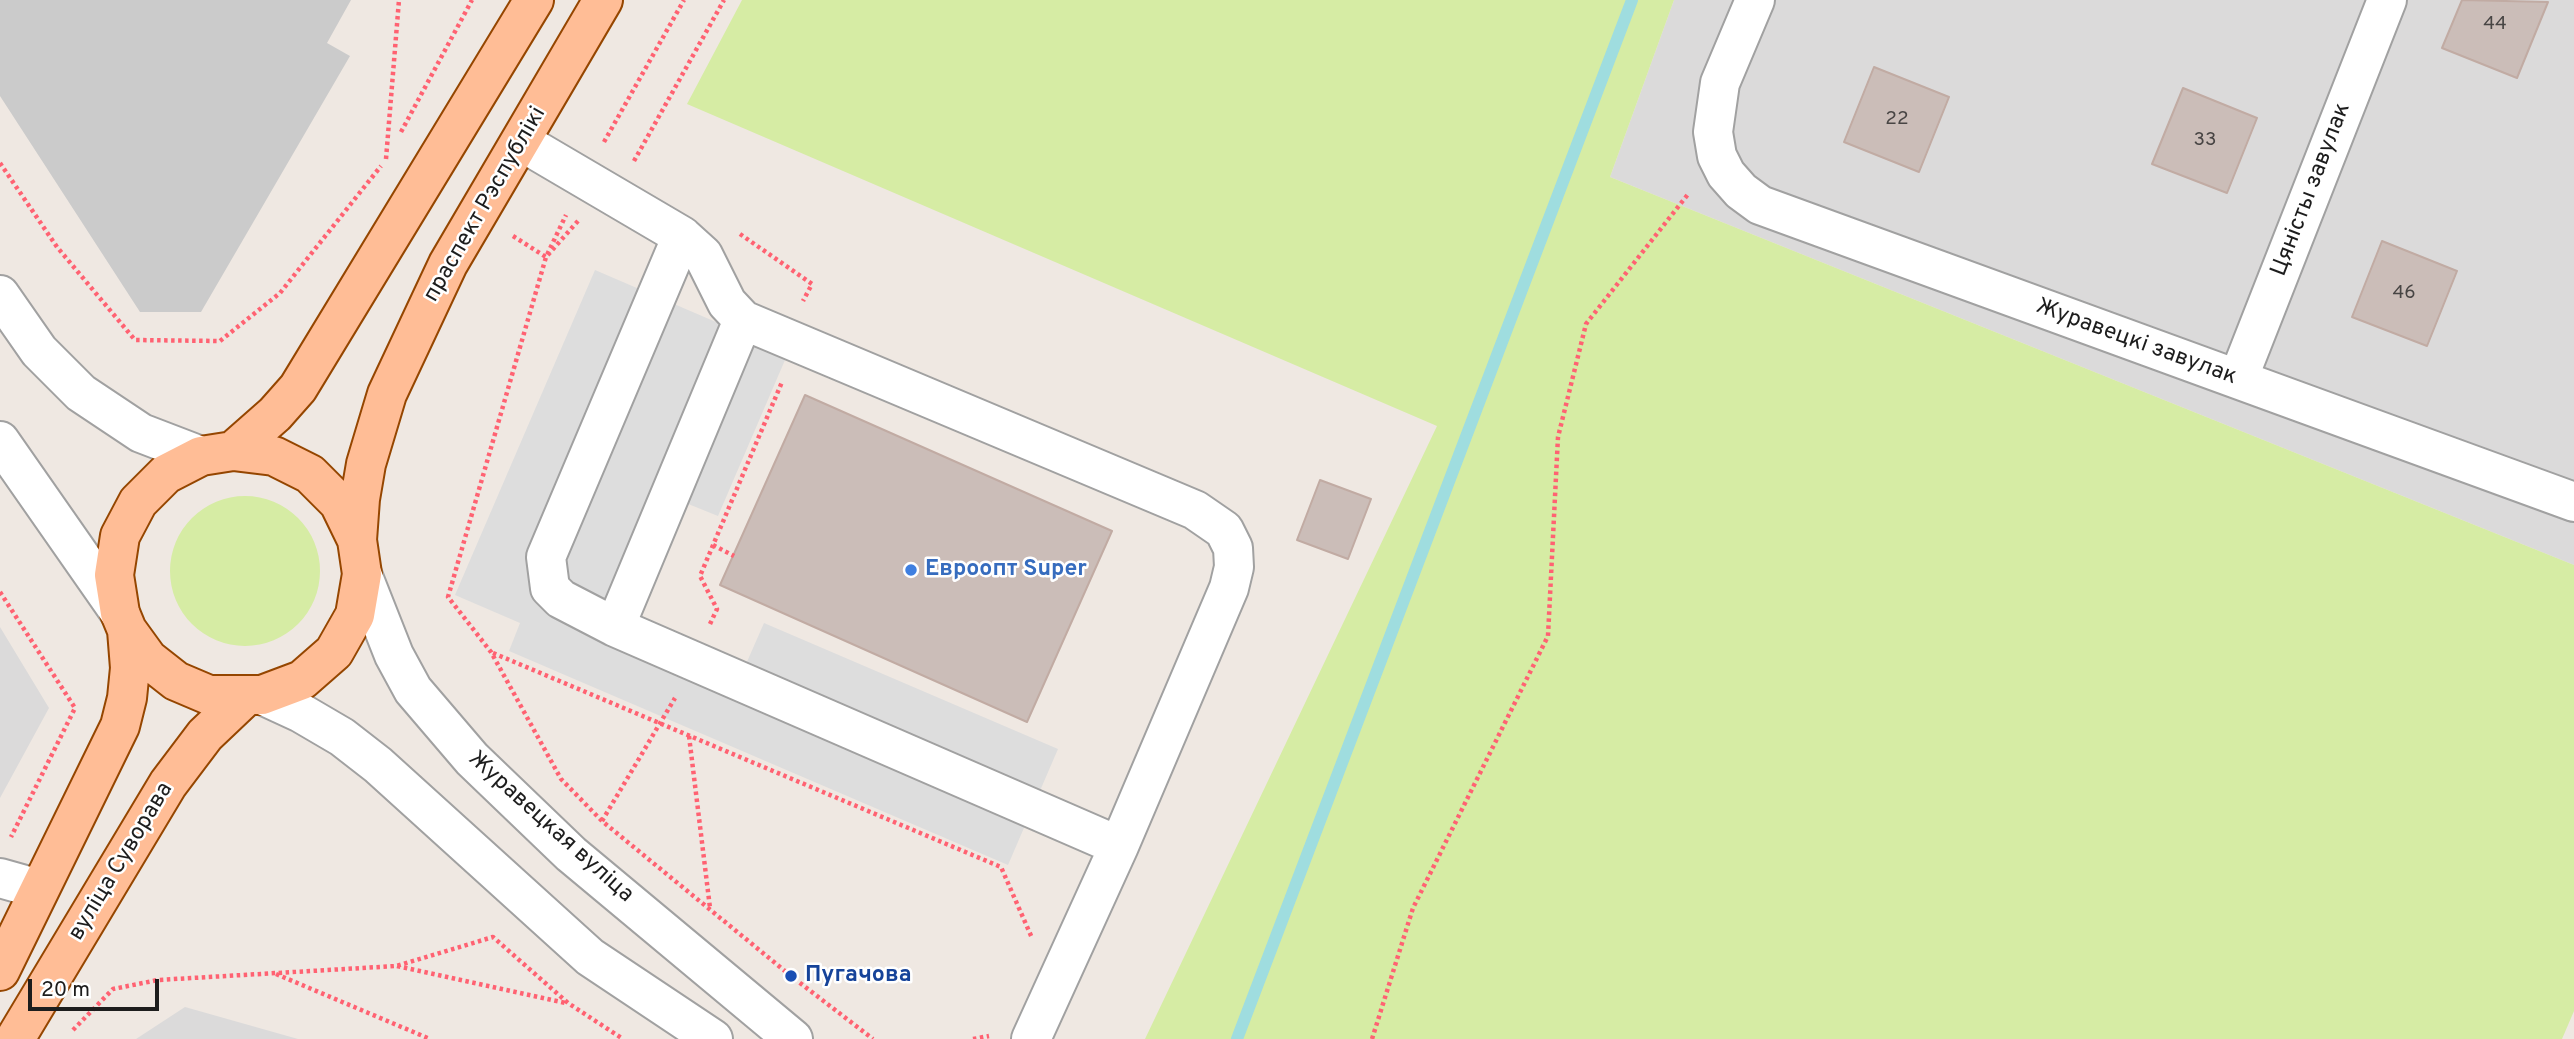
<!DOCTYPE html>
<html>
<head>
<meta charset="utf-8">
<style>
	body { margin:0 }
	#map { position:relative; width:2574px; height:1039px; overflow:hidden; background:#efe8e2; font-family:Overpass,sans-serif }
	canvas { display:block }
	.scale { position:absolute; left:28px; top:979px; width:131px; height:32px; box-sizing:border-box; border:4px solid #1d1d1d; border-top:0; padding-left:9px; font-size:21px; line-height:24px; white-space:nowrap; color:#1d1d1d; -webkit-text-stroke:5px #fff; paint-order:stroke }
</style>
</head>
<body>
<div id="map">
<canvas width="2574" height="1039"></canvas>
<div class="scale">20 m</div>
</div>
<script>
const c = document.querySelector('canvas').getContext('2d');
c.lineJoin = 'round';
function fillPath(path, color) {
  c.fillStyle = color;
  c.fill(path, 'evenodd');
}
function shape(rows) {
  const path = new Path2D();
  for (const r of rows) {
    if (r.length === 3) {
      path.moveTo(r[0] + r[2], r[1]);
      path.arc(r[0], r[1], r[2], 0, 2 * Math.PI);
      continue;
    }
    path.moveTo(r[0], r[1]);
    for (let i = 2; i < r.length; i += 2) path.lineTo(r[i], r[i + 1]);
  }
  return path;
}
function stroke(path, color, width, dash) {
  c.strokeStyle = color;
  c.lineWidth = width;
  c.lineCap = dash ? 'butt' : 'round';
  c.setLineDash(dash || []);
  c.stroke(path);
}
function drawText(font, color, halo, rows, align = 'center') {
  c.font = font + ' Overpass,sans-serif';
  c.lineWidth = 5;
  c.setLineDash([]);
  c.textBaseline = 'middle';
  c.strokeStyle = halo;
  c.fillStyle = color;
  for (const [text, x, y, turn = 0] of rows) {
    c.save();
    c.translate(x, y);
    c.rotate((+turn || 0) * Math.PI / 180);
    c.textAlign = isNaN(turn) ? turn : align;
    if (halo) c.strokeText(text, 0, 0);
    c.fillText(text, 0, 0);
    c.restore();
  }
}
fillPath(shape([
	[1674,0,2574,0,2574,565,1610,177],
	[0,627,49,708,0,798],
	[185,1007,298,1039,136,1039]
]), '#dbdada');
fillPath(shape([
	[0,0,351,0,327,43,350,56,201,312,140,312,0,96]
]), '#cbcbcb');
fillPath(shape([
	[742,0,1674,0,1610,177,2574,565,2574,1011,2562,1039,1145,1039,1437,426,687,104],
	[245,571,75]
]), '#d6eca4');
fillPath(shape([
	[595,270,788,353,718,516,671,497,615,627,739,680,764,623,1058,749,1008,865,509,651,520,623,455,595]
]), '#ddd');
stroke(shape([
	[1237,1039,1632,0]
]), '#9fdddf', 12);
const building = shape([
	[2462,0,2548,2,2517,78,2442,48,2462,0],
	[1874,67,1949,97,1919,172,1844,142,1874,67],
	[2183,88,2257,118,2227,193,2152,164,2183,88],
	[2382,241,2457,271,2427,346,2352,317,2382,241],
	[805,395,1112,531,1027,722,720,585,805,395],
	[1320,480,1371,499,1348,559,1297,540,1320,480]
]);
fillPath(building, '#cbbdb8');
stroke(building, '#c1aba3', 2);
const minor = shape([
	[1755,0,1720,83,1713,132,1717,156,1726,174,1741,191,1760,205,2574,502],
	[522,142,682,236],
	[0,295,39,351,81,393,141,433,201,456],
	[743,320,1195,510,1224,530,1233,548,1234,567,1229,588,1119,846,1031,1039],
	[2238,379,2387,0],
	[0,441,120,613],
	[362,574,394,655,413,690,472,759,571,854,793,1039],
	[615,627,561,599,550,588,546,557,682,236,703,255,727,303,743,320,615,627,1119,846],
	[262,695,301,713,342,737,378,765,590,957,713,1039],
	[0,878,39,889]
]);
const major = shape([
	[233,451,275,414,298,388,534,0],
	[357,540,339,503,310,474,274,456,233,451,201,456,166,474,138,502,120,536,114,575,120,613,127,630,148,659,176,681,209,695,262,695,302,680,334,652,355,615,362,574,357,540,360,499,366,464,387,394,448,264,603,0],
	[0,971,120,726,127,698,130,668,127,630],
	[15,1039,168,784,205,735,244,698]
]);
stroke(minor, '#a1a1a1', 42);
stroke(major, '#954600', 42);
stroke(shape([
	[401,132,472,0],
	[604,142,684,0],
	[386,159,399,0],
	[634,161,724,0],
	[0,163,57,247,135,340,220,341,280,293,381,166],
	[578,221,546,257,448,597,491,652,561,779,602,821,791,976,873,1039],
	[740,234,812,284,803,301],
	[513,236,546,257,566,215],
	[713,545,734,556],
	[0,592,75,708,11,837],
	[710,624,717,609,700,576,782,382],
	[493,653,1001,867,1032,938],
	[689,736,710,908],
	[602,821,675,698],
	[397,966,566,1003],
	[276,974,430,1039],
	[73,1030,113,989,158,980,396,966,493,937,568,1003,623,1039],
	[973,1039,989,1036],
	[1372,1039,1413,908,1548,636,1558,437,1586,324,1689,193]
]), '#ff6272', 4.5, [3.5, 3.5]);
stroke(minor, '#fff', 38);
stroke(major, '#ffbd96', 38);
for (const [x, y, r, color] of [
	[911,570,7,"#3f7fe0"],
	[791,976,7,"#1a4fb4"]
]) {
  const dot = new Path2D();
  dot.arc(x, y, r, 0, 2 * Math.PI);
  c.fillStyle = color;
  c.fill(dot);
  stroke(dot, '#fff', 2.5);
}
drawText('19px', '#484544', null, [
	["44",2495,25],
	["22",1897,120],
	["33",2205,141],
	["46",2404,294]
]);
drawText('23px', '#1d1d1d', '#fff', [
	["Цяністы завулак",2312,190,-69],
	["праспект Рэспублікі",486,205,-60],
	["Журавецкі завулак",2136,343,20],
	["Журавецкая вуліца",550,828,42],
	["вуліца Суворава",122,862,-59]
]);
drawText('bold 23px', '#366cbe', '#fff', [
	["Евроопт Super",925,570]
], 'left');
drawText('bold 23px', '#164399', '#fff', [
	["Пугачова",805,976]
], 'left');
</script>
</body>
</html>
